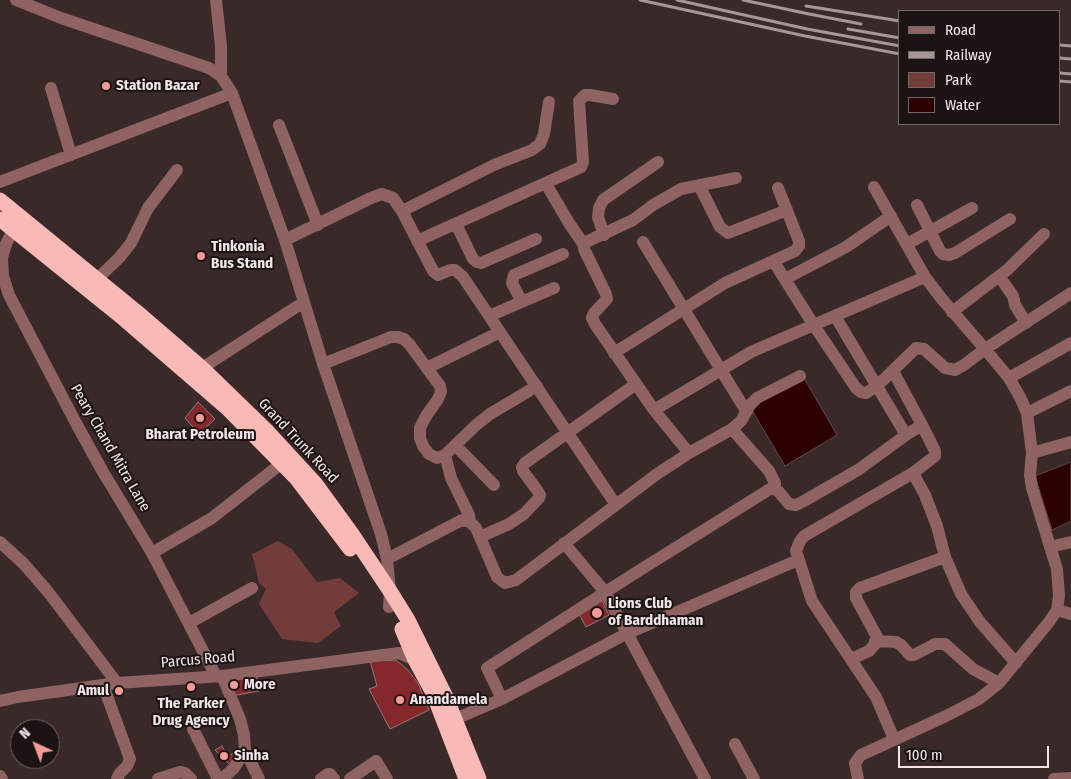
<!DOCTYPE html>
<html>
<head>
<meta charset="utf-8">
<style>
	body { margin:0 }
	#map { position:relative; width:1071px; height:779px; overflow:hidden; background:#392928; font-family:"Fira Sans Condensed",sans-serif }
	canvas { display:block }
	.legend { position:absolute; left:898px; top:10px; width:162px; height:115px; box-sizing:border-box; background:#1b1413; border:1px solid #716867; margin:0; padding:6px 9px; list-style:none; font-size:15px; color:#f2e7e6 }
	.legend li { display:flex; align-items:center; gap:10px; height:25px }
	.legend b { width:25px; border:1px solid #716867 }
	.north { position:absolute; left:10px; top:719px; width:50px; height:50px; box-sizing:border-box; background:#1b1413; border:1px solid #716867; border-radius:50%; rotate:317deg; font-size:14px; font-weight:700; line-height:20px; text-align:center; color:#f2e7e6 }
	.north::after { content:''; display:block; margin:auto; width:18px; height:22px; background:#f59b98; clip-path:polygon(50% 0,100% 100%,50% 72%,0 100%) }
	.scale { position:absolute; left:898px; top:746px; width:151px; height:22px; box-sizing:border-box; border:2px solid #f2e7e6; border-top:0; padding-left:6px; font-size:15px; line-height:18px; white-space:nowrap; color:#f2e7e6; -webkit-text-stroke:4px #1b1413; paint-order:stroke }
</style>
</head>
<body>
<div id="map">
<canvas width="1071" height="779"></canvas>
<ul class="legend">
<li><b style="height:6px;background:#8e6361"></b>Road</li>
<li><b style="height:6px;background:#a49796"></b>Railway</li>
<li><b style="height:14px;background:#723c3b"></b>Park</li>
<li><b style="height:14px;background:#2c0003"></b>Water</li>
</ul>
<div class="north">N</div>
<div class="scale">100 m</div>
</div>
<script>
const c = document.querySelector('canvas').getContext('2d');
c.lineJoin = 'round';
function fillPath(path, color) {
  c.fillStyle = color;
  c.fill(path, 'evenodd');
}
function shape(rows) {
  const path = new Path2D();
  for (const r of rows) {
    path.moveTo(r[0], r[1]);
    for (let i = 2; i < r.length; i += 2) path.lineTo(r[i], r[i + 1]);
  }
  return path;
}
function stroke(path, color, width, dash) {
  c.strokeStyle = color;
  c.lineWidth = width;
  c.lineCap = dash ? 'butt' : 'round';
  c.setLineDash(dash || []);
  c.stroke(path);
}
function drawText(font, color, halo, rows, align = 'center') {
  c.font = font + ' "Fira Sans Condensed",sans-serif';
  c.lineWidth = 4;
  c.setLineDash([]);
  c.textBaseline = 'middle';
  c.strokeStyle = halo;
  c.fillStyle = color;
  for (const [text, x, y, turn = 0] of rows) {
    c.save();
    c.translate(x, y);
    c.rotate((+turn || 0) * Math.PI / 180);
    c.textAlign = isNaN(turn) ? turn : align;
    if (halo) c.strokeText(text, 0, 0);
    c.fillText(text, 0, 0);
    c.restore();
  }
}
fillPath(shape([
	[278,541,292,549,317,582,340,578,359,593,334,612,341,626,318,643,282,639,259,604,266,589,259,583,252,554]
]), '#723c3b');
const water = shape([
	[804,378,837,435,785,466,750,407,804,378],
	[1071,462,1071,521,1052,530,1035,476,1071,462]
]);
fillPath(water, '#2c0003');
stroke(water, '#674547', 1);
const building = shape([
	[198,402,215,419,199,434,185,418,198,402],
	[601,599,609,615,586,627,578,612,601,599],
	[396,660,408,670,418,683,429,710,390,729,369,689,377,686,370,661,396,660],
	[257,677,259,691,232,696,226,681,257,677],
	[222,746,228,757,233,753,239,757,231,766,215,750,222,746]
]);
fillPath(building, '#84282c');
stroke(building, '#8d7977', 1);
stroke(shape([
	[16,0,61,18,209,68,221,76,232,93,285,240,323,364,381,534,387,559,390,591,389,607],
	[216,0,221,46,221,76],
	[51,88,71,155],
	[279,125,318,225],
	[0,182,232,93],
	[546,184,569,223,584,245],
	[699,185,720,227,728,233,787,210],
	[917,205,940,251,943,254,949,255,955,253,1010,219],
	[402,211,494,165,532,150,540,144,544,134,549,102],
	[456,224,473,259,477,262,481,263,536,239],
	[13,230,6,244,2,258,3,276,9,295,77,425,103,472,152,553,216,676],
	[604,235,598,217,599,208,603,200,658,162],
	[285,240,371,198,382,194,393,198,402,211,433,271,438,275,450,270,455,270,463,277,616,505],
	[417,241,581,167,583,162,579,101,585,95,590,95,613,99],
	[643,242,746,411],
	[907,244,972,208],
	[774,262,813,324,856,388,861,392,866,393,877,386,916,348,924,349,945,368,955,370,964,365,985,349,1071,293],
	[999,276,1013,296,1015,305,1026,323],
	[97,279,119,258,131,243,148,208,177,170],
	[785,279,846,247,891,216],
	[522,302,512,283,514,275,563,254],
	[952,312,1007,270,1044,234],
	[489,316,554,288],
	[835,316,906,435],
	[614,353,725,283,795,251,799,246,799,241,778,188],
	[323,364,391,337,398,337,404,339,410,345,440,386,441,392,438,399,426,416,420,428,420,438,423,446,429,454,437,458,445,455,476,425,490,414,537,386],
	[202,368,304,302],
	[427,368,500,332],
	[893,371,922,425],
	[1009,378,1071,343],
	[654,410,751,352,925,277,874,187],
	[1027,413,1071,391],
	[732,429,769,471,775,483,775,489],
	[456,446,494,485],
	[689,453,732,429,741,421,750,405,757,398,800,376],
	[1032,453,1071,442],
	[445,455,451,478,469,515,470,522],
	[480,537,509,524,524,514,539,498,540,495,537,490,523,471,522,467,525,463,636,384],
	[0,542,24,564,49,593,117,683],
	[564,543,605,592,705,779],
	[1050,547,1071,542],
	[152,553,212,518,282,463],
	[387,559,462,520,470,522,476,528,497,577,505,583,516,580,657,474,689,453,654,410,595,324,592,318,594,313,607,299,606,294,584,249,584,245,586,242,633,220,653,205,681,189,736,178],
	[1057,610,1071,614],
	[189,623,252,588],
	[875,641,896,642,901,645,910,655,914,655,935,644,945,644,973,669,999,683],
	[851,659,869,651,875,644,877,637,856,598,856,592,860,588,945,557],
	[103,685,130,759,127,766,120,773,117,779],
	[502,699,626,634,798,560],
	[0,701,18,697,117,683,222,676,399,653,415,660,421,658],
	[455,719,502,699,487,668,640,570,770,489,775,489,779,492,789,504,796,505,804,501,858,470,906,435,922,425,935,451,935,456,913,473,925,495,937,526,945,557,961,594,980,622,1016,663],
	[193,729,218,779],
	[894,739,876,697,812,601,796,551,800,541,804,536,913,473],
	[735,744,754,779],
	[245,750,259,779],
	[0,776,2,779],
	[158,779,180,772,185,773,191,779],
	[222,779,234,768,245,750,244,735,240,719,222,676],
	[321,779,328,774,330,774,334,779],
	[350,779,376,761,387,779],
	[858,779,855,763,861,755,946,716,979,699,999,683,1049,622,1057,610,1059,596,1057,569,1032,488,1030,475,1032,453,1027,413,1020,397,1009,378,985,349,941,298,925,277],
	[1054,779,1071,778]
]), '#8e6361', 12);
stroke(shape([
	[0,200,137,312,202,368,268,432,315,483,352,534,390,591,408,620,446,697,479,779],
	[0,219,124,319,227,408,296,478,350,549],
	[402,629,415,660,433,693,466,779]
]), '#f9b9b6', 15);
stroke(shape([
	[640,0,805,36,900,54],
	[677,0,807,29,900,46],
	[743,0,809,14,861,24],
	[806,6,900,21],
	[848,29,900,38],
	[1060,45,1071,46],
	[1060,58,1071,59],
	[1060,73,1071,74],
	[1060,81,1071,82]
]), '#a49796', 3);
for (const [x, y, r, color] of [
	[106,86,5,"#f59b98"],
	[201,256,5,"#f59b98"],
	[200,418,5,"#f59b98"],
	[597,613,6,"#f59b98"],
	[234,685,5,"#f59b98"],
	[191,687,5,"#f59b98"],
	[119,691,5,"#f59b98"],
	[400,700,5,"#f59b98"],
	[224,756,5,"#f59b98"]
]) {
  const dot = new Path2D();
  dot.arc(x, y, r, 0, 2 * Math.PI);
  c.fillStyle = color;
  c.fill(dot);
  stroke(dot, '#1b1413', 2);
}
drawText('bold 15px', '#f2e7e6', '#1b1413', [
	["Station Bazar",116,86],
	["Tinkonia",211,247],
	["Bus Stand",211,264],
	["Bharat Petroleum",200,435,"center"],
	["Lions Club",608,604],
	["of Barddhaman",608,621],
	["More",244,685],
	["Amul",109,691,"right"],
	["Anandamela",410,700],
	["The Parker",191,704,"center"],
	["Drug Agency",191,721,"center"],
	["Sinha",234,756]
], 'left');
drawText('15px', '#f2e7e6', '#1b1413', [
	["Grand Trunk Road",298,441,47],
	["Peary Chand Mitra Lane",110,448,60],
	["Parcus Road",198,660,-5]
]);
</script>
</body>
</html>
